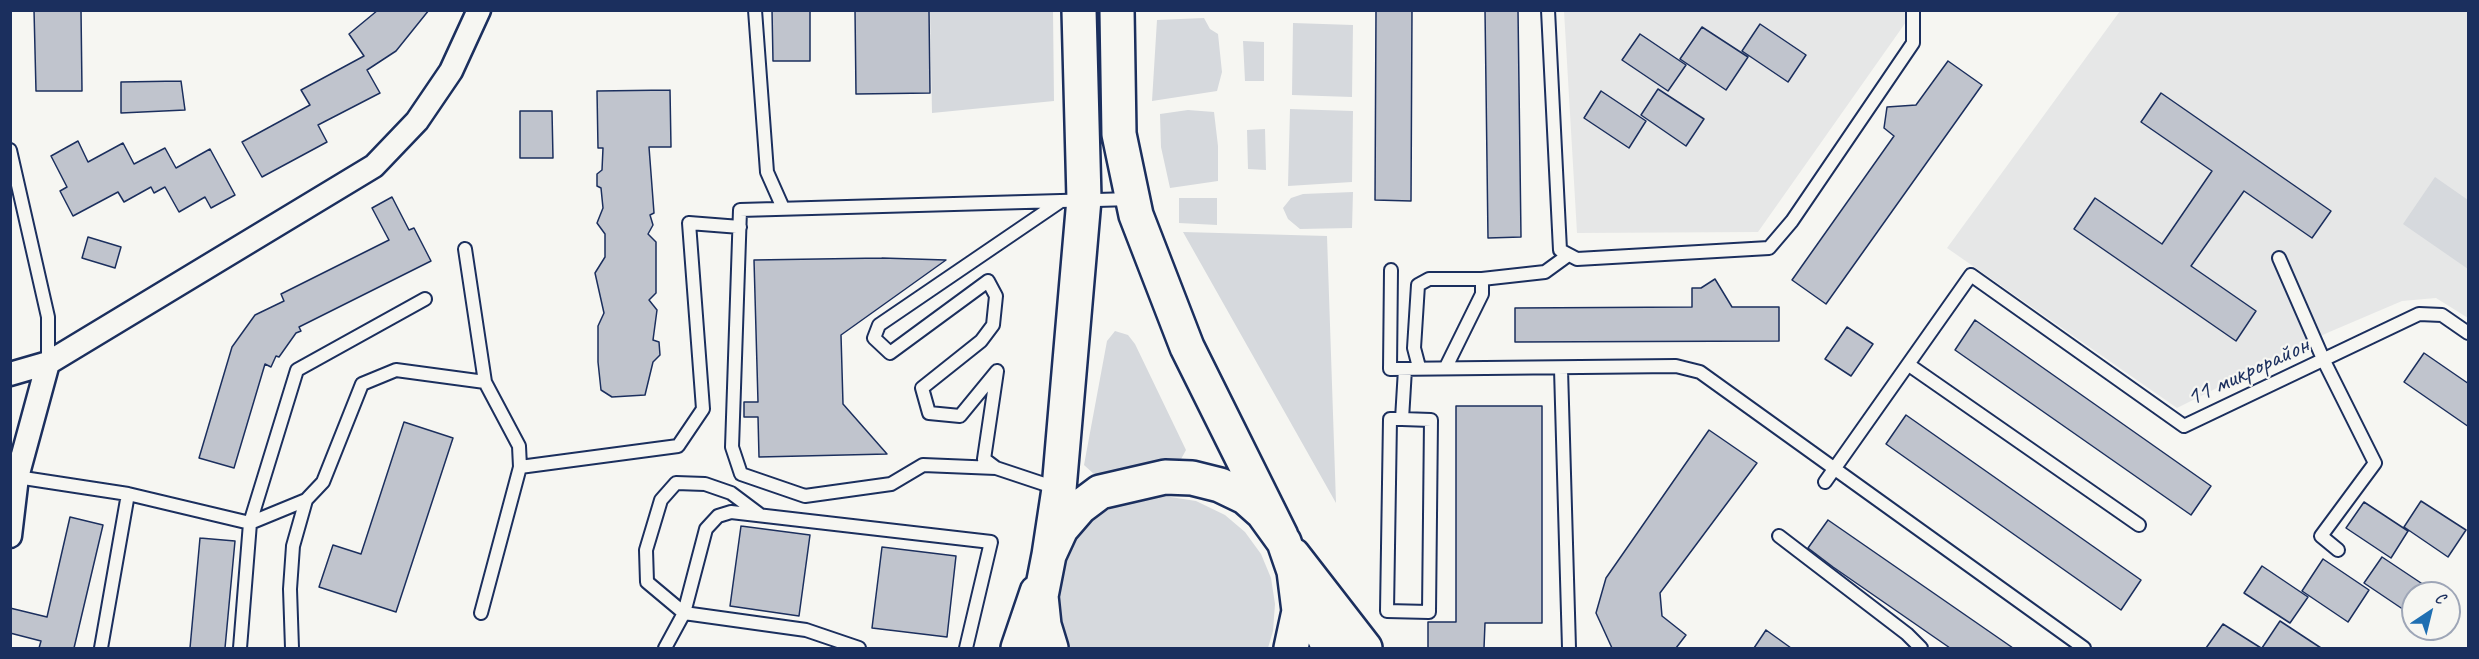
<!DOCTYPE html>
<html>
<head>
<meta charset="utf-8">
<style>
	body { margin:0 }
	#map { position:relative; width:2479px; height:659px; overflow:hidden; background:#f6f6f2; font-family:Caveat,sans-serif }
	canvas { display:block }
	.frame { position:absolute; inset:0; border:12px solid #1b2f5e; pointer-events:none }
	.north { position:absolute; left:2401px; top:581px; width:60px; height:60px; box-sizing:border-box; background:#f6f6f2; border:2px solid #9ea6b7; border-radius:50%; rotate:35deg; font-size:16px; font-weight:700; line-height:24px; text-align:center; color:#1b2f5e }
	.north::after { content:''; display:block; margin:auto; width:21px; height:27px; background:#1f6fb2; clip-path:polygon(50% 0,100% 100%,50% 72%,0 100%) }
</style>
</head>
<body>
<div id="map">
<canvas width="2479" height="659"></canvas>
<div class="frame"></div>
<div class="north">С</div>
</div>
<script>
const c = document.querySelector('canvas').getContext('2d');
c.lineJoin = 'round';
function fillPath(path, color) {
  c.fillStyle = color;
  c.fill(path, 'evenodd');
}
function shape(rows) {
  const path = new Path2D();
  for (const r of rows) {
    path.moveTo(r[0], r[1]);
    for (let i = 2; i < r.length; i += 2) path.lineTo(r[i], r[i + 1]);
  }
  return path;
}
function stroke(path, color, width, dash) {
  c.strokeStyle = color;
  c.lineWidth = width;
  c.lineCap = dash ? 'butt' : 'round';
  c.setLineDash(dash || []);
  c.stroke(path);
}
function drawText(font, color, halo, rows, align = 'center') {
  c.font = font + ' Caveat,sans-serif';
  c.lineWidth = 4.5;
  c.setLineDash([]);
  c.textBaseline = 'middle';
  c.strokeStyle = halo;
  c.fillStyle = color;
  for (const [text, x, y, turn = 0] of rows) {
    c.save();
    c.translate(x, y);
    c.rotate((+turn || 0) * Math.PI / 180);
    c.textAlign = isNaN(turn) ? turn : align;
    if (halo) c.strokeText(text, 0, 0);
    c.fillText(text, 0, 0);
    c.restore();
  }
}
fillPath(shape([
	[1906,10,1906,22,1758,232,1577,233,1564,11],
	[2120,11,2468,11,2468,318,2436,298,2402,301,2327,333,2177,408,1947,248]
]), '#e6e7e7');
fillPath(shape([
	[930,11,1053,11,1054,101,932,113],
	[1204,18,1210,29,1218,34,1222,72,1217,91,1152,101,1157,20],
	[1293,23,1353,25,1352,97,1292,95],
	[1243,41,1264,42,1264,81,1245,81],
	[1290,109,1353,111,1352,182,1288,186],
	[1188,110,1214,112,1218,146,1218,181,1170,188,1161,147,1160,114],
	[1265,129,1266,170,1248,169,1247,130],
	[2435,177,2468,200,2468,269,2403,224],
	[1353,192,1352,228,1300,229,1288,219,1283,208,1291,198,1303,194],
	[1179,198,1217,198,1217,225,1179,223],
	[1183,232,1327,236,1336,503],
	[1115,331,1128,335,1135,344,1186,450,1180,461,1095,475,1084,465,1107,341],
	[1164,496,1196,501,1225,515,1245,532,1261,554,1271,578,1275,604,1273,631,1268,648,1056,648,1053,576,1077,534,1102,513,1116,506,1147,497]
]), '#d6d9dd');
const building = shape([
	[34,10,81,10,82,91,36,91,34,10],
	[378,10,429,10,396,51,367,70,380,93,318,125,327,142,262,177,242,142,310,105,301,90,364,56,349,34,378,10],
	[772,10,810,10,810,61,773,61,772,10],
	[855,10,929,10,930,93,856,94,855,10],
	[1376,10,1412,10,1411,201,1375,200,1376,10],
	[1485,10,1518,10,1521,237,1488,238,1485,10],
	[1760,24,1806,55,1788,82,1742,51,1760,24],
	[1702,27,1748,57,1726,90,1680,59,1702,27],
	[1640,34,1686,65,1668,91,1622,60,1640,34],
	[1948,61,1982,85,1826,304,1792,280,1894,136,1884,128,1887,107,1916,105,1948,61],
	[181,81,185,110,121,113,121,82,181,81],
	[1658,89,1704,119,1686,146,1641,115,1658,89],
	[670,90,671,147,649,147,654,213,650,215,653,225,648,234,656,242,656,293,649,300,657,310,653,340,659,342,660,355,653,362,645,395,612,397,601,390,598,362,598,326,604,313,595,273,605,257,605,234,597,223,603,208,601,188,597,186,597,174,602,170,603,148,598,148,597,91,670,90],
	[1601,91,1646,121,1629,148,1584,118,1601,91],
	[2161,93,2331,211,2312,238,2244,191,2191,266,2256,311,2236,341,2074,229,2095,198,2162,244,2212,171,2141,122,2161,93],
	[520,111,552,111,553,158,520,158,520,111],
	[78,141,88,162,123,143,134,164,165,148,176,168,210,149,235,195,211,208,205,197,179,212,165,187,154,193,151,187,124,202,118,192,73,216,60,191,67,187,51,156,78,141],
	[392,197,409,230,414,228,431,261,299,327,301,331,296,333,279,357,276,356,271,367,265,364,234,468,199,458,232,347,255,315,284,301,281,294,389,240,372,208,392,197],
	[88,237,121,247,115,268,82,258,88,237],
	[882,258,946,260,841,335,843,404,887,454,759,457,758,417,744,417,744,402,758,402,754,260,882,258],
	[1715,279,1732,307,1779,307,1779,341,1515,342,1515,308,1692,307,1692,288,1701,288,1715,279],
	[1975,320,2211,486,2191,515,1955,350,1975,320],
	[1847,327,1873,344,1851,376,1825,359,1847,327],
	[2424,353,2469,384,2469,427,2404,382,2424,353],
	[1456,406,1542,406,1542,623,1485,623,1484,648,1428,648,1428,622,1456,622,1456,406],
	[1906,415,2141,580,2121,610,1886,444,1906,415],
	[404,422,453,438,396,612,319,587,333,545,361,554,404,422],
	[1709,430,1757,463,1660,593,1662,616,1686,635,1676,648,1612,648,1596,613,1606,578,1709,430],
	[2421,501,2466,530,2448,557,2404,527,2421,501],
	[2364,502,2408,531,2391,558,2346,528,2364,502],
	[70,517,103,525,74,648,39,648,41,641,10,633,10,608,47,617,70,517],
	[1828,520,2013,648,1950,648,1833,567,1808,548,1828,520],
	[741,526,810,535,799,616,730,606,741,526],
	[200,538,235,541,225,648,190,648,200,538],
	[882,547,956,556,947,637,872,628,882,547],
	[2382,557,2436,593,2413,593,2413,616,2364,583,2382,557],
	[2323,559,2369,590,2348,622,2302,591,2323,559],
	[2262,566,2308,597,2290,623,2244,593,2262,566],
	[2280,621,2321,648,2262,648,2280,621],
	[2223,624,2261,648,2206,648,2223,624],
	[1766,630,1791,648,1754,648,1766,630]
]);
fillPath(building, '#c0c4cd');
stroke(building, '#1b2f5e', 1.5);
const service = shape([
	[755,10,767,172,783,208],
	[1548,10,1560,250,1577,259,1769,248,1792,221,1913,43,1913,10],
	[10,150,48,317,48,363],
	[465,249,485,382],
	[2279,258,2324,361,2375,463,2321,536,2338,550],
	[1391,270,1390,369,1676,366,1700,372,2084,648],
	[1909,365,2139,525],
	[1419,367,1414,348,1418,285,1429,279,1482,279],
	[1446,367,1482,294,1482,279,1545,272,1567,256],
	[1561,369,1569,648],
	[1402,419,1390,419,1387,611,1429,612,1431,420,1402,419,1405,369],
	[520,467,678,446,703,409,689,223,740,227],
	[996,468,923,465,891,484,805,496,741,474,732,447,740,210,1132,199],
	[17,477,128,494,101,648],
	[1825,482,1971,275,2184,426,2419,314,2442,315,2468,333],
	[1056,488,996,468,984,459,997,371,960,416,929,413,922,388,981,341,993,325,996,296,988,281,890,353,874,338,879,325,1061,201],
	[128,494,250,523,240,648],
	[759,514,731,493,705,484,676,483,661,500,646,550,647,582,684,613,806,630,859,648],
	[250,523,306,500,323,482,362,384,396,370,485,382,519,446,520,467,481,613],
	[250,523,297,370,425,299],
	[1779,536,1907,634,1921,648],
	[292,648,290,589,293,546,306,500],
	[665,648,684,613,706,529,718,516,731,512,991,542,966,648]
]);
const minor = shape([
	[10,374,48,363,374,166,417,121,451,71,479,10],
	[17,477,48,363],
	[10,536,17,477,15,463]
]);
const secondary = shape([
	[1117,10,1119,134,1136,215,1187,347,1281,536],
	[1049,555,1059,489,1084,199,1079,10],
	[1293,555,1365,648],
	[1301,586,1329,648],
	[1018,648,1037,592],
	[1051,648,1044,625,1041,596,1049,555,1061,529,1080,507,1100,492,1165,477,1192,478,1220,485,1245,497,1263,513,1284,542,1294,571,1299,611,1291,648]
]);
stroke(service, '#1b2f5e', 16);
stroke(minor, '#1b2f5e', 27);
stroke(secondary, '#1b2f5e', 38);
stroke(service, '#f6f6f2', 12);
stroke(minor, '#f6f6f2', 22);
stroke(secondary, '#f6f6f2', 33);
drawText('26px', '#1b2f5e', '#f6f6f2', [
	["11 микрорайон",2248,372,-25]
]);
</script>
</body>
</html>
